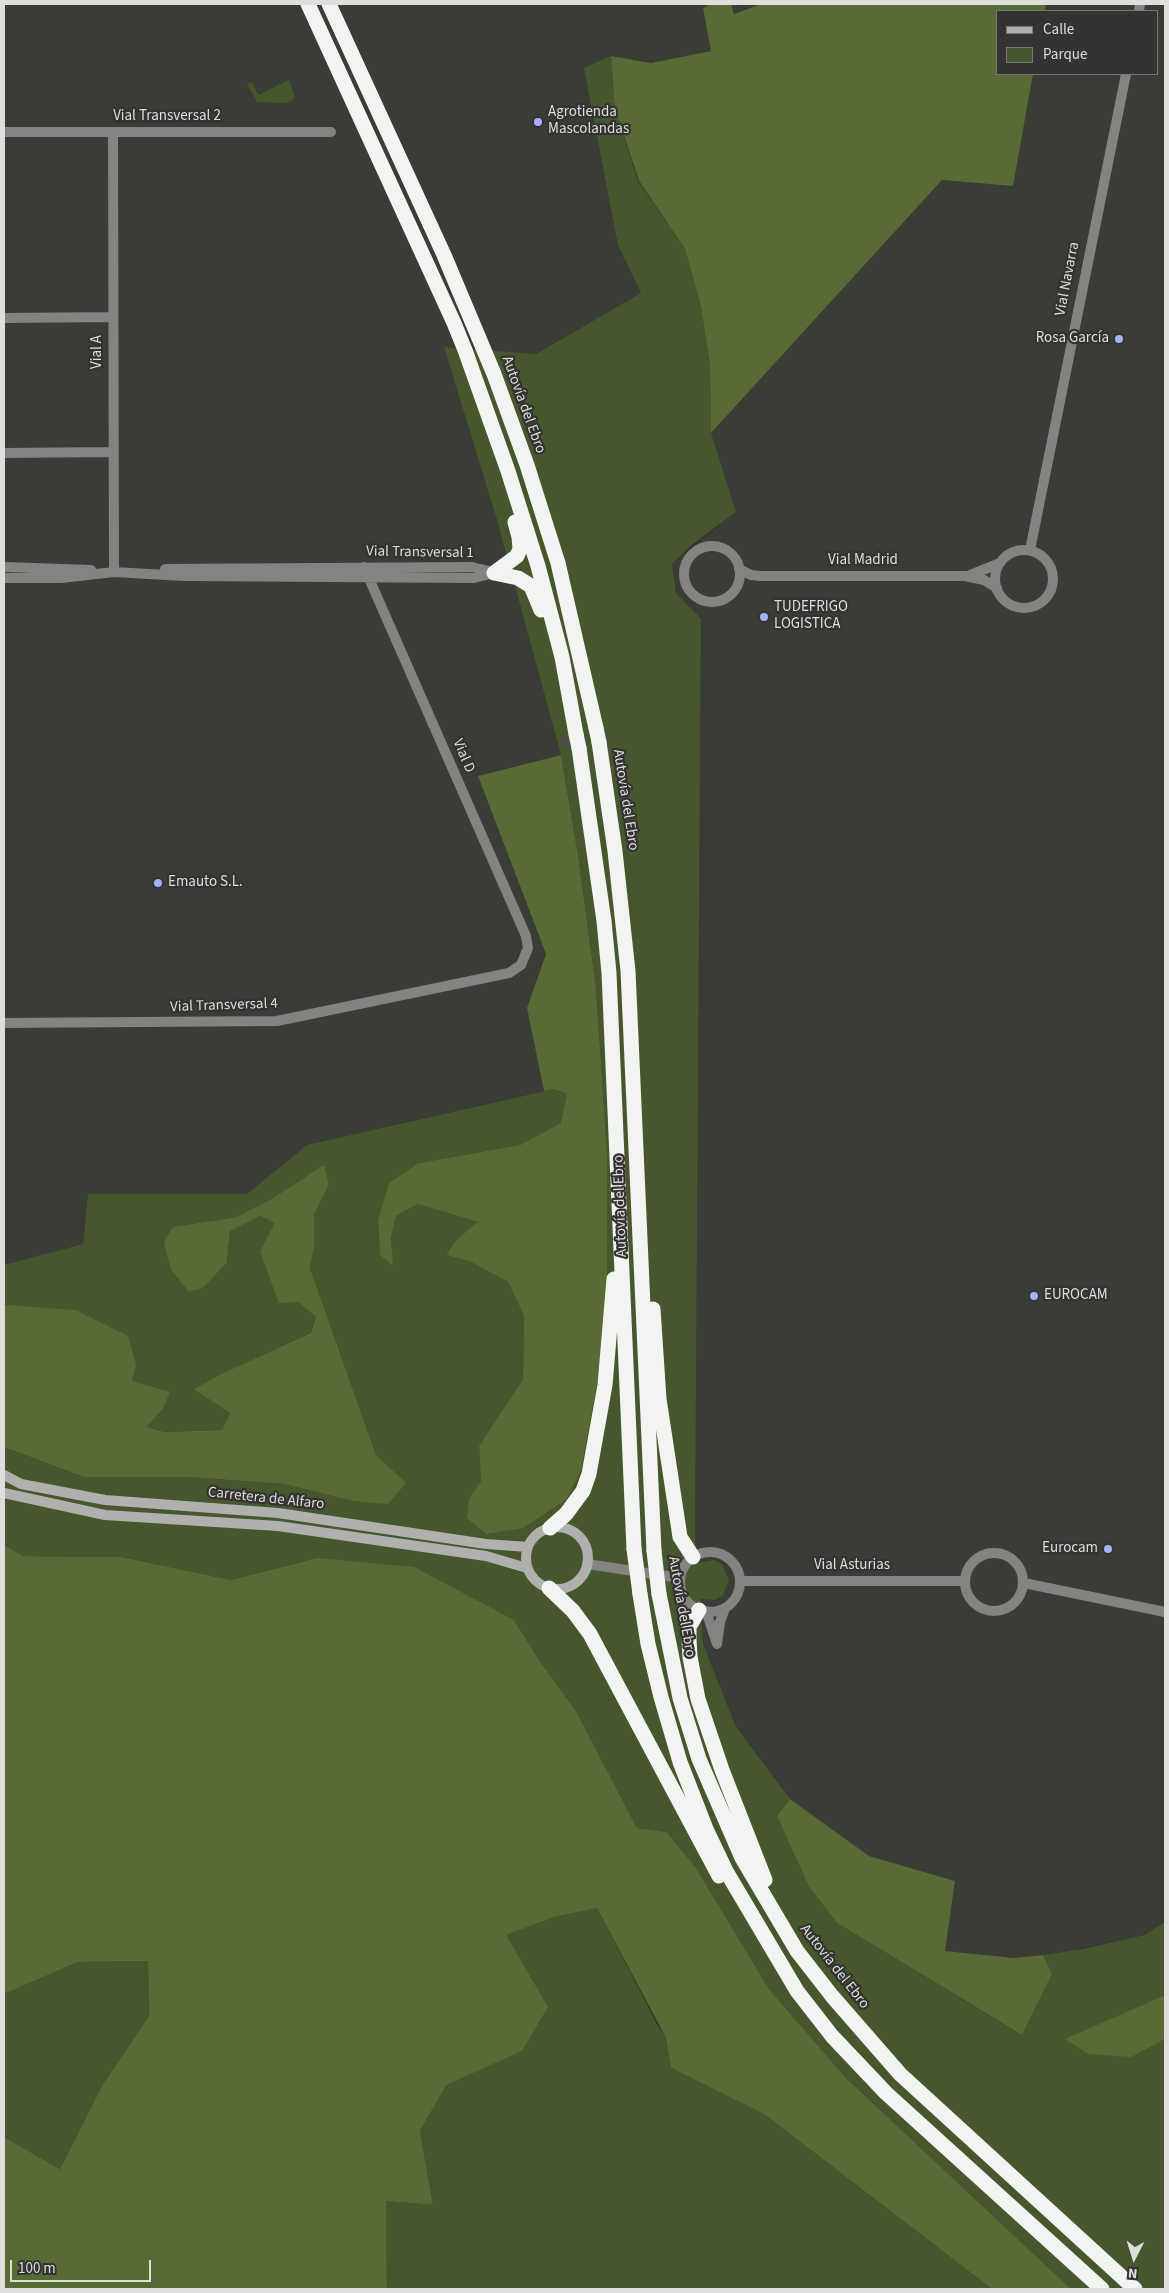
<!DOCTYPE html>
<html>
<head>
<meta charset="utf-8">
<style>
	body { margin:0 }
	#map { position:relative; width:1169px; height:2293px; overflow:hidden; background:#333331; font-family:"Source Sans 3",sans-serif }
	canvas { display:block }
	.frame { position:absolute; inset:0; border:5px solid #dedfdd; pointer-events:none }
	.legend { position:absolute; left:996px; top:10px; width:162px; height:65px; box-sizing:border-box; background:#333331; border:1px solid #777876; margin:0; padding:6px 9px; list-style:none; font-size:15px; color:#dedfdd }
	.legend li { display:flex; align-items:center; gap:10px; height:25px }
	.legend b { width:25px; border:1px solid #777876 }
	.north { position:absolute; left:1109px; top:2233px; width:50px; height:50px; -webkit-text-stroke:4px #333331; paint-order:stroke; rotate:185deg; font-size:14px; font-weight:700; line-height:20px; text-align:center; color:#dedfdd }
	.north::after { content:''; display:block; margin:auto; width:18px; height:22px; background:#dedfdd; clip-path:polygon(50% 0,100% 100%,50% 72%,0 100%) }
	.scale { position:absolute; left:10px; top:2260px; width:141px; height:22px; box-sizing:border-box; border:2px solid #dedfdd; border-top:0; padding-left:6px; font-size:15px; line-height:18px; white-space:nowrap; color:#dedfdd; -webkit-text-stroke:4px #333331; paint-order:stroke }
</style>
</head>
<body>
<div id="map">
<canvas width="1169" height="2293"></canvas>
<div class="frame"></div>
<ul class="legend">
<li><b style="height:6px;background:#b0b1af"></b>Calle</li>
<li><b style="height:14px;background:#47572d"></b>Parque</li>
</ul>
<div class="north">N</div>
<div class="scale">100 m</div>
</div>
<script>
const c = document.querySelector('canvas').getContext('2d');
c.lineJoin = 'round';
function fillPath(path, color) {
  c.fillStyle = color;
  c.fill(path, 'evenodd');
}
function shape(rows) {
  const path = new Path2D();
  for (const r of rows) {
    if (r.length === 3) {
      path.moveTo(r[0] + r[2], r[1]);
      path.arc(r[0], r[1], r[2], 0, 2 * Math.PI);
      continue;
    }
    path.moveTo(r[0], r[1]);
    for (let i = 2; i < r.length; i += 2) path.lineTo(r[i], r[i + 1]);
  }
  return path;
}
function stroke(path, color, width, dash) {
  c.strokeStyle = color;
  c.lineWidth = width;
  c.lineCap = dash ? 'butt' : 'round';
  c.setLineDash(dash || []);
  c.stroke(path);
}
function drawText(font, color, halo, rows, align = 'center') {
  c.font = font + ' "Source Sans 3",sans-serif';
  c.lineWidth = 4.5;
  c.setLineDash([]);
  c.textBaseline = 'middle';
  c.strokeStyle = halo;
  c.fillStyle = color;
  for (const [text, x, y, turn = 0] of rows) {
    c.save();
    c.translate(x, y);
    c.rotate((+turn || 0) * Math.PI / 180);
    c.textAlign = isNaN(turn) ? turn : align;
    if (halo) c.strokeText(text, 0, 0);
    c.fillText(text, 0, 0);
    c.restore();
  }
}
fillPath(shape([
	[4,4,711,4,703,8,711,51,651,63,611,56,618,245,641,293,536,354,444,347,497,520,561,755,478,776,546,954,527,1008,544,1091,307,1145,247,1194,88,1194,83,1244,4,1265],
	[731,4,761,4,734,14],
	[1046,4,1165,4,1165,1922,1144,1935,1066,1952,1014,1958,945,1951,955,1881,869,1856,790,1799,736,1727,703,1644,695,1537,701,620,676,593,672,564,736,512,711,433,942,180,1013,186,1033,74,1158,74,1158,11,1045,11]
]), '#3a3d35');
fillPath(shape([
	[611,56,615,109,638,181,685,249,701,307,710,366,711,433,736,512,693,544,672,564,676,593,701,619,695,1537,697,1563,714,1560,722,1564,729,1580,723,1595,715,1600,700,1599,703,1644,736,1727,790,1799,777,1816,809,1887,837,1923,975,2007,1022,2035,1052,1974,1043,1955,1083,1949,1144,1935,1165,1922,1165,1995,1066,2039,1132,2057,1165,2039,1165,2289,1071,2289,845,2077,769,1989,696,1868,667,1832,637,1828,576,1711,539,1660,514,1620,317,1558,231,1580,122,1557,23,1556,4,1545,4,1447,84,1477,188,1477,284,1484,353,1501,388,1503,405,1483,376,1455,310,1268,314,1247,314,1215,329,1185,275,1197,236,1217,173,1227,227,1262,230,1231,260,1216,276,1223,260,1251,298,1302,316,1317,311,1333,223,1373,195,1389,230,1413,222,1430,165,1432,147,1427,162,1410,131,1381,6,1305,4,1306,4,1265,83,1244,88,1194,247,1194,307,1145,554,1089,568,1094,561,1123,520,1145,419,1163,378,1221,380,1255,392,1265,391,1238,396,1216,418,1204,479,1222,456,1240,446,1255,469,1261,508,1282,524,1316,523,1379,479,1446,481,1481,469,1498,567,1499,581,1471,600,1368,607,1291,607,1152,596,988,578,855,561,755,497,520,444,347,536,354,641,293,618,245,584,68],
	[289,80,295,98,288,103,257,102,247,84,252,82,258,95],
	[597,1908,658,2026,666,2038,671,2068,764,2114,992,2289,387,2289,386,2201,433,2205,420,2131,446,2084,522,2051,505,1935,554,1917],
	[148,1961,149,2016,103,2084,60,2169,4,2137,4,1994,78,1962]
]), '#47572d');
fillPath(shape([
	[711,4,731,4,734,14,761,4,1046,4,1045,11,998,11,998,74,1033,74,1013,186,942,180,711,433,710,366,701,307,685,249,639,181,615,109,611,56,651,63,711,51,703,8],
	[561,755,578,855,596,988,607,1152,607,1291,600,1368,581,1471,567,1499,523,1528,486,1534,467,1518,469,1498,481,1481,479,1446,523,1379,524,1316,508,1282,469,1261,446,1255,456,1240,478,1222,418,1204,396,1216,391,1238,393,1266,380,1255,378,1221,389,1183,419,1163,520,1145,561,1123,567,1094,554,1089,544,1091,527,1008,546,954,478,776],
	[324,1165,329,1185,314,1215,314,1247,310,1268,376,1455,406,1483,388,1504,353,1501,284,1484,188,1477,84,1477,4,1447,4,1306,6,1305,75,1310,128,1336,136,1365,132,1381,170,1392,162,1410,147,1427,165,1432,222,1430,230,1413,194,1389,223,1373,311,1333,316,1317,298,1302,279,1303,260,1251,275,1223,260,1216,230,1231,227,1262,204,1287,189,1292,171,1269,164,1242,173,1227,236,1217,275,1197],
	[4,1545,23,1556,122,1557,231,1580,317,1558,414,1567,514,1620,539,1660,576,1711,637,1828,667,1832,696,1868,769,1989,845,2077,1071,2289,992,2289,764,2114,671,2068,666,2038,597,1908,554,1917,506,1935,548,2007,522,2051,446,2085,420,2131,433,2205,386,2201,387,2289,4,2289,4,2137,60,2169,103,2084,149,2016,148,1961,78,1962,4,1994],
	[790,1799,869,1856,955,1881,945,1951,1014,1958,1043,1955,1052,1974,1022,2035,837,1923,809,1887,777,1816],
	[1165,1995,1165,2039,1132,2057,1088,2054,1065,2039]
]), '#586b35');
stroke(shape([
	[561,743,608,734]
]), '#4d4d4b', 10, [10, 5]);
stroke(shape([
	[4,132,331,132],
	[113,132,114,572],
	[4,318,113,317],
	[4,453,113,452],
	[4,567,91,570],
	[165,569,472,567,493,572],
	[4,578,61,578,114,572,184,576,474,578,494,573],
	[4,1023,277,1021,509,973,521,965,528,948,526,936,364,567],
	[706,1611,717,1644,720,1622,725,1608]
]), '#838382', 10);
stroke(shape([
	[1139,11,1140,4],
	[712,574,28],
	[1030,550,1126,74],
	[1024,579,29],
	[739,569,751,575,760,576,965,576,984,580,997,588],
	[968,576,1000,563],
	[710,1582,30],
	[994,1582,29],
	[587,1564,680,1578],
	[741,1581,964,1581],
	[1024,1583,1165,1612]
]), '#838382', 10);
stroke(shape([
	[4,1475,21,1484,105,1500,278,1513,486,1544,528,1547],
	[4,1493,105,1515,278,1526,486,1556,527,1568],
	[557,1558,31]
]), '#b0b1af', 10);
stroke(shape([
	[308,4,454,323,465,350,508,471,538,566,562,657,576,734],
	[329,4,444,255,494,374,527,465,558,563,596,728],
	[494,573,517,556,520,549,519,537,515,522],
	[494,573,518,578,531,586,541,610],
	[599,742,615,851,628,971,654,1551],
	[579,748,604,921,609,973,634,1549],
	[653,1309,659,1399,680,1537,693,1557],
	[550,1528,566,1514,583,1491,589,1474,605,1385,614,1279],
	[549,1588,573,1611,590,1634,719,1876],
	[640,1594,648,1644,661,1697,680,1762,706,1829,726,1871,797,1991,832,2036,886,2093,1102,2289],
	[659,1594,680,1698,699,1759,742,1858,797,1951,832,1996,900,2074,1135,2289],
	[699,1610,689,1627,689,1639,690,1657,698,1699,722,1770,765,1880]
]), '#f2f4f1', 15);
stroke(shape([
	[596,728,599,742],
	[576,734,579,748],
	[634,1549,640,1594],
	[654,1551,659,1594]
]), '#f2f4f1', 15);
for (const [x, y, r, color] of [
	[538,122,5,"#a4b2fc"],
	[1119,339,5,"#a4b2fc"],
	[764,617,5,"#a4b2fc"],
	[158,883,5,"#a4b2fc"],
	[1034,1296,5,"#a4b2fc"],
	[1108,1549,5,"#a4b2fc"]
]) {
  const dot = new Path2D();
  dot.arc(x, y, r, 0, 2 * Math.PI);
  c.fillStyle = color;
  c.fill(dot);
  stroke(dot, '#333331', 2);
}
drawText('15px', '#dedfdd', '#333331', [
	["Agrotienda",548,113],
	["Mascolandas",548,130],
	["Rosa García",1109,339,"right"],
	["TUDEFRIGO",774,608],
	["LOGISTICA",774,625],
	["Emauto S.L.",168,883],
	["EUROCAM",1044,1296],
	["Eurocam",1098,1549,"right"]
], 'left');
drawText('15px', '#dedfdd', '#333331', [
	["Vial Transversal 2",167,117],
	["Vial Navarra",1068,279,-79],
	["Vial A",98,352,-90],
	["Autovía del Ebro",523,405,70],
	["Vial Transversal 1",420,553,1],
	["Vial Madrid",863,561],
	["Vial D",463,756,67],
	["Autovía del Ebro",625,800,81],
	["Vial Transversal 4",224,1006,-2],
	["Autovía del Ebro",621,1206,-92],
	["Carretera de Alfaro",266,1499,6],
	["Vial Asturias",852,1566],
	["Autovía del Ebro",681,1607,80],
	["Autovía del Ebro",834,1967,52]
]);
</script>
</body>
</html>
